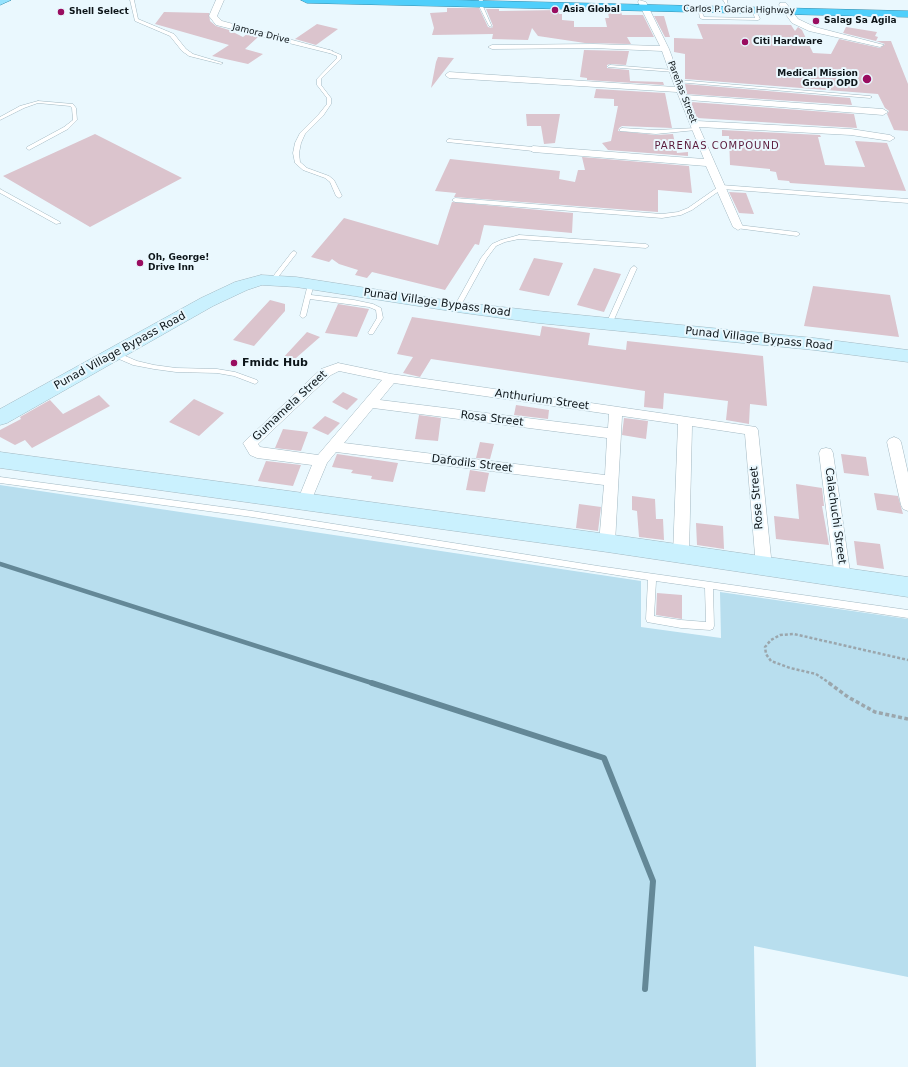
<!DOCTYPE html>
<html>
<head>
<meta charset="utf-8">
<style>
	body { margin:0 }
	canvas { display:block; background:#eaf8fe }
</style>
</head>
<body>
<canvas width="908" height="1067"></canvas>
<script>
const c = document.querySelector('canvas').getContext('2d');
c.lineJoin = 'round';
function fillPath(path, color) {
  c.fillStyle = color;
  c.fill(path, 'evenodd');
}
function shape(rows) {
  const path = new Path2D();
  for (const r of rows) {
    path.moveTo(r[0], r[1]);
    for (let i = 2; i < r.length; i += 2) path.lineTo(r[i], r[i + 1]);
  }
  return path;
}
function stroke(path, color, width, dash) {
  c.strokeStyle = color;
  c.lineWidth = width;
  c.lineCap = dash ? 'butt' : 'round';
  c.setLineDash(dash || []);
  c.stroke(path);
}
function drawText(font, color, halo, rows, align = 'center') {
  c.font = font + ' "DejaVu Sans",sans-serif';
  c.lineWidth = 4;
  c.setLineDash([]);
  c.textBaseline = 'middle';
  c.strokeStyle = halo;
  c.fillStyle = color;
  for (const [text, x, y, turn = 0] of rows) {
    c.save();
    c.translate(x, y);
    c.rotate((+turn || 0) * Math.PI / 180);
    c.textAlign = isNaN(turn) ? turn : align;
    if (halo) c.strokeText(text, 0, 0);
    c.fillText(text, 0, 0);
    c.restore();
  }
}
fillPath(shape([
	[0,485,641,581,641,627,721,638,720,592,908,619,908,977,754,946,756,1067,0,1067]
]), '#b8deee');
stroke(shape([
	[0,564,375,684]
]), '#648897', 4.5);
stroke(shape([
	[372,683,604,758,653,881,645,989]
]), '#648897', 6);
fillPath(shape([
	[447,8,479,8,488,27,492,28,493,26,486,9,499,9,499,11,559,10,559,14,562,14,562,20,574,21,574,27,607,27,605,18,609,18,608,12,621,12,622,15,643,15,654,37,627,37,631,44,585,43,538,36,532,28,528,40,492,39,493,34,432,35,434,28,430,13,447,12],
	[164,12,209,13,210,21,216,26,229,30,243,37,247,34,258,37,245,49,263,54,248,64,212,56,229,45,155,24],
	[654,16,664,16,670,37,665,37],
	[317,24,338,29,316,45,295,39],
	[697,24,791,25,795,31,798,27,802,30,813,53,831,54,839,39,880,48,885,44,876,41,891,41,908,84,908,131,894,130,887,114,889,111,885,108,878,94,685,79,685,54,674,52,674,38,703,39],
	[846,27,877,32,875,36,878,37,876,41,843,33],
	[584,50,629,51,626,65,610,64,607,65,607,68,629,70,630,81,663,82,664,85,587,80,587,78,580,77],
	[438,57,454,58,431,88,436,62],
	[685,84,850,98,852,105,687,94],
	[596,89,665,93,672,128,622,126,619,128,618,131,656,135,673,134,677,153,688,152,688,156,608,150,602,143,611,141,618,106,614,106,614,99,594,98],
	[691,102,854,114,857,128,697,118],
	[526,114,560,114,555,143,544,144,541,126,527,126],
	[722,130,820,135,821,137,818,137,825,165,865,167,855,141,887,143,906,191,790,183,789,181,778,180,776,172,770,171,770,169,730,165,729,136,722,136],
	[95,134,182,178,90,227,3,176],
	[582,157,689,166,692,193,658,190,658,212,454,197,456,193,435,191,450,159,560,171,559,179,575,182,578,170,585,170],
	[729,192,746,193,754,214,739,213],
	[452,202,573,213,572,233,484,225,479,245,475,244,445,290,372,272,367,278,355,275,358,270,339,264,332,259,329,262,311,257,344,218,438,245],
	[534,258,563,263,549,296,519,290],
	[594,268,621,274,604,312,577,305],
	[813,286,890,295,899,337,804,326],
	[270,300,285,304,285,311,254,346,233,340],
	[338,304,369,309,357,337,325,333],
	[412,317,540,336,542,326,590,333,588,345,626,350,627,341,763,356,767,406,750,404,749,424,726,420,728,401,664,393,663,409,644,407,645,391,431,359,420,377,416,376,403,373,413,357,397,354],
	[307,332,320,337,288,365,282,359],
	[343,392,358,399,347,410,332,402],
	[99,395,110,406,32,448,25,440,15,445,0,437,0,430,21,419,20,417,50,400,63,414],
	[194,399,224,413,199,436,169,422],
	[516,405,549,410,548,419,514,415],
	[419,415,441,418,438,441,415,439],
	[325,416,340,423,328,435,312,428],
	[624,418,648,421,646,439,622,435],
	[283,429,308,432,301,451,275,448],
	[480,442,494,444,490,459,476,458],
	[337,454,398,463,393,482,371,479,372,476,351,473,353,470,332,467],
	[841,454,866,457,869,476,844,473],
	[266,461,301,465,293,486,258,481],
	[470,470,489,473,485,492,466,490],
	[796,484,822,488,824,506,822,506,829,545,776,539,774,516,799,519],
	[874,493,898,496,903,514,877,510],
	[632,496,655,499,656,519,663,519,664,540,639,537,637,511,632,510],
	[579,504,601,507,598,531,576,528],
	[696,523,723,526,724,549,697,545],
	[854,541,880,544,884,569,857,565],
	[657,593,682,595,682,619,656,615]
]), '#dbc4cd');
const lane = shape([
	[130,0,134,0,138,19,174,34,186,49,193,54,223,63,221,64,189,56,182,51,170,36,135,21,130,0],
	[479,0,483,0,482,4,492,27,489,26,478,4,479,0],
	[723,0,727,0,728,5,726,5,723,0],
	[698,8,700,8,704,17,755,18,752,10,754,9,756,10,760,19,758,20,702,19,700,18,698,8],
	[329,50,341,55,341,59,321,79,321,85,331,98,331,104,323,116,305,134,301,143,299,153,300,162,307,168,329,176,334,180,342,196,339,198,336,196,330,182,325,178,303,170,295,163,293,153,295,143,300,133,319,114,327,104,327,98,317,85,317,79,337,58,337,56,327,52,327,51,329,50],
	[610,65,674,70,676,71,674,72,608,67,608,66,610,65],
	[678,80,870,96,872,97,870,98,676,82,676,80,678,80],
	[38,101,73,104,76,108,77,120,68,129,29,150,26,148,27,147,64,127,73,120,72,108,70,106,38,103,24,108,0,120,0,117,20,106,38,101],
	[622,128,656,130,696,128,698,129,696,130,656,134,620,131,620,129,622,128],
	[449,139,533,147,536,149,533,151,447,142,447,140,449,139],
	[721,185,908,199,908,203,722,189,692,210,681,215,662,218,455,202,452,200,455,198,662,214,678,212,688,208,721,185],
	[0,189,60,222,61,223,56,224,0,193,0,189],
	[738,225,797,232,800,234,797,236,736,228,735,227,738,225],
	[519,235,646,244,649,246,646,248,519,239,505,242,496,246,487,258,460,307,459,308,455,308,454,307,481,258,492,244,501,240,519,235],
	[294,251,297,253,296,254,275,281,271,281,271,279,292,252,294,251],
	[634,266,637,268,612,324,609,326,607,325,606,324,631,268,634,266],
	[311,282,314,284,311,295,354,300,373,304,381,308,383,318,373,334,369,334,368,333,377,318,376,310,369,307,310,299,306,316,303,318,301,317,300,316,308,284,311,282],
	[112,352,116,352,137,361,154,365,176,368,217,369,235,372,257,380,258,382,255,384,234,376,217,373,176,372,154,369,133,365,112,356,112,352],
	[0,477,252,511,598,566,908,610,908,618,713,589,714,626,713,629,710,630,681,628,647,622,646,619,648,580,252,517,0,483,0,477],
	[656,581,705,588,706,622,681,620,654,616,656,581]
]);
const street = shape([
	[216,0,224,0,217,16,222,21,333,51,329,53,216,25,209,16,216,0],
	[639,0,646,2,669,49,686,95,883,109,888,112,883,115,689,100,697,121,851,129,890,135,895,138,890,141,851,135,699,127,743,227,738,230,733,227,706,166,533,152,528,149,533,146,704,159,677,92,449,78,445,75,449,72,675,87,662,51,593,48,492,49,488,47,492,45,593,44,660,46,638,2,639,0],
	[780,3,786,3,798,19,815,27,884,45,880,47,809,31,792,23,779,5,780,3],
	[338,363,391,374,756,427,758,430,772,567,769,571,764,573,759,571,756,567,745,434,692,426,689,554,686,558,681,560,676,558,673,554,678,424,622,416,615,543,612,547,607,549,602,547,599,543,604,485,336,452,327,463,309,506,304,508,299,506,297,502,312,465,257,458,250,455,243,443,321,369,338,363],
	[339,371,382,380,318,455,260,447,258,444,331,375,339,371],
	[394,383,609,414,608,428,380,400,394,383],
	[373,408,607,438,605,475,344,443,373,408],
	[894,437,899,439,901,442,908,473,908,511,903,509,901,505,887,442,889,439,894,437],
	[826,448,831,449,833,453,851,579,849,584,843,585,837,584,835,579,819,453,821,449,826,448]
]);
const secondary = shape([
	[261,275,296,277,457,302,538,311,814,338,908,350,908,362,814,350,538,323,457,312,296,287,262,285,247,290,213,306,7,423,0,425,0,409,201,298,235,282,261,275],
	[0,452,607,534,908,577,908,597,607,552,0,468,0,452]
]);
const primary = shape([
	[0,0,11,0,0,5,0,0]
]);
const highway = shape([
	[301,0,451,0,908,11,908,17,307,3,301,0]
]);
stroke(lane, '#a2b8c2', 1);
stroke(street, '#a2b8c2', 1);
stroke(secondary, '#a2b8c2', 1);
stroke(primary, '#388eac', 1);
stroke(highway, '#388eac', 1);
stroke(shape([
	[831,684,816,674,790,668,771,661,766,654,765,647,771,640,780,635,794,634,908,660]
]), '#9ba6ac', 2.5, [3, 2]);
stroke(shape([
	[829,683,848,697,875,712,908,719]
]), '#9ba6ac', 3.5, [4, 2.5]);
fillPath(lane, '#fff');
fillPath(street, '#fff');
fillPath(secondary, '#caf1fe');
fillPath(primary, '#95e2fd');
fillPath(highway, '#4fcffb');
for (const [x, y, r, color] of [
	[555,10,4,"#990d60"],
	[61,12,4,"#990d60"],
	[816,21,4,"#990d60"],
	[745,42,4,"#990d60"],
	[867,79,5,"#990d60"],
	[140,263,4,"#990d60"],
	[234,363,4,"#990d60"]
]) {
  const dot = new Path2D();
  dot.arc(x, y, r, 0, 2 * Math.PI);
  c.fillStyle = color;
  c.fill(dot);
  stroke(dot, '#eaf8fe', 1.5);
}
drawText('bold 9px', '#0d1519', '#eaf8fe', [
	["Asia Global",563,10],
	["Shell Select",69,12],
	["Salag Sa Agila",824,21],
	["Citi Hardware",753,42],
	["Medical Mission",858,74,"right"],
	["Group OPD",858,84,"right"],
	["Oh, George!",148,258],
	["Drive Inn",148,268]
], 'left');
drawText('9px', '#0d1519', '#eaf8fe', [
	["Carlos P. Garcia Highway",739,10,1],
	["Jamora Drive",261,34,14],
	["Pareñas Street",682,92,69]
]);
c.letterSpacing = '1px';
drawText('10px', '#5a1a3b', '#eaf8fe', [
	["PAREÑAS COMPOUND",717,146]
]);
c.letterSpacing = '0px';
drawText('11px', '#0d1519', '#eaf8fe', [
	["Punad Village Bypass Road",437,303,8],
	["Punad Village Bypass Road",759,339,6],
	["Punad Village Bypass Road",120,351,-29],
	["Anthurium Street",542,400,8],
	["Gumamela Street",290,406,-43],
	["Rosa Street",492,419,7],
	["Dafodils Street",472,464,7],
	["Rose Street",757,498,-95],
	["Calachuchi Street",835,516,82]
]);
drawText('bold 11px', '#0d1519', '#eaf8fe', [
	["Fmidc Hub",242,363]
], 'left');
</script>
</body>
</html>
